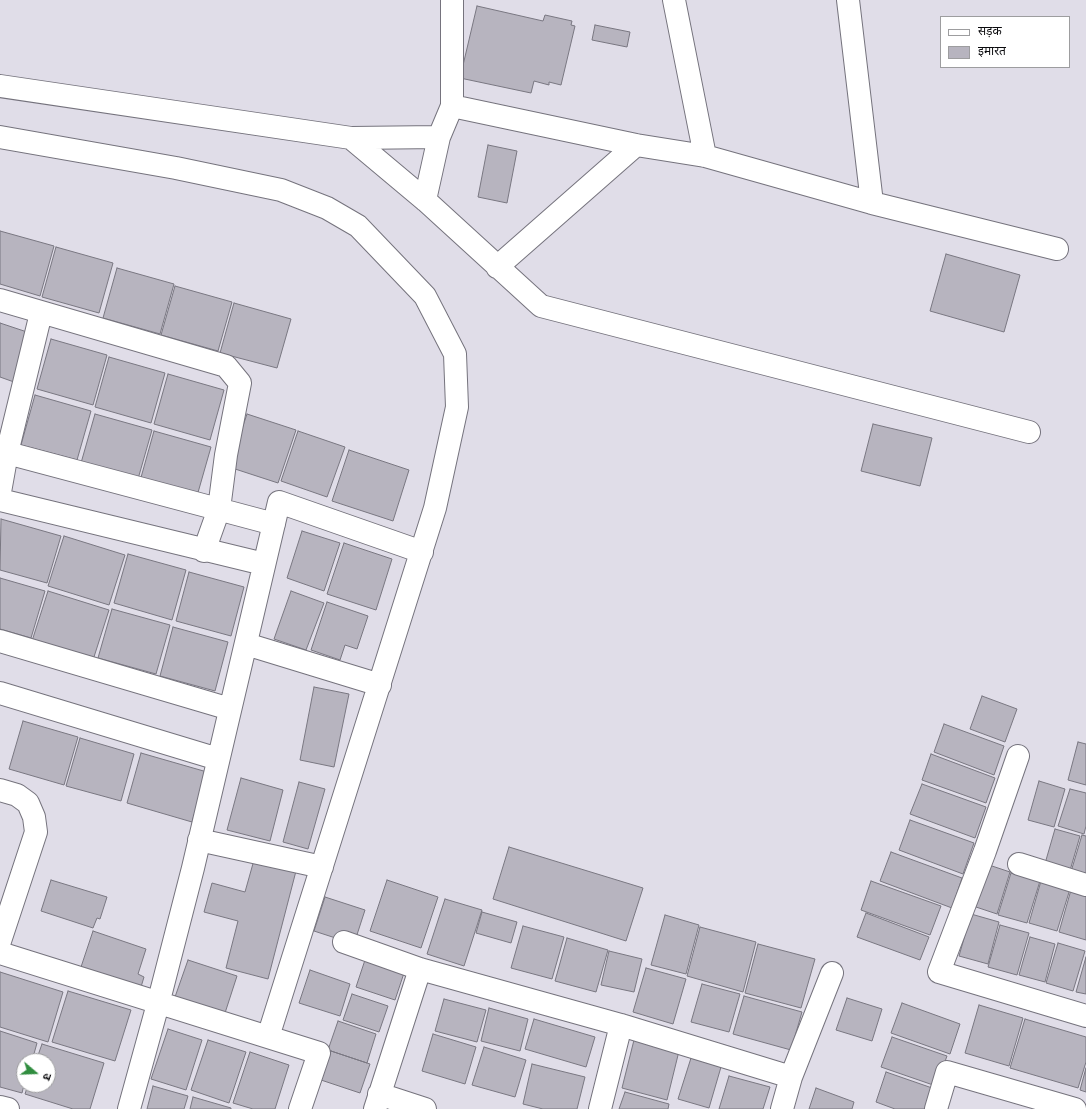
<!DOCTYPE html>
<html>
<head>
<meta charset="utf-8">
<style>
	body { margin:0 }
	#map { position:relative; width:1086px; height:1109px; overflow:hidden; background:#e0dde8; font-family:Signika,"Noto Sans Devanagari",sans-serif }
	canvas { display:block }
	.legend { position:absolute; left:940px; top:16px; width:130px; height:52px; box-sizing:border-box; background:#fff; border:1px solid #9d9d9f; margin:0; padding:5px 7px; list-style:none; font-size:12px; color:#0b0b0e }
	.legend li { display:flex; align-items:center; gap:8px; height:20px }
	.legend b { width:20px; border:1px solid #9d9d9f }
	.north { position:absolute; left:16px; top:1053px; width:40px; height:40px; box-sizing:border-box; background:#fff; border:1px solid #9d9d9f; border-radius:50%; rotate:109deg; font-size:11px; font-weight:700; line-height:16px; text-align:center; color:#0b0b0e }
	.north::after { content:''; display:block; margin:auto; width:14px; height:18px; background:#308d3f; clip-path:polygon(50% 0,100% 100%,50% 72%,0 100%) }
</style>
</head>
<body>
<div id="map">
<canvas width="1086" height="1109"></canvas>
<ul class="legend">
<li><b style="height:5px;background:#fff"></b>सड़क</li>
<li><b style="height:11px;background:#b7b4bf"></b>इमारत</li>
</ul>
<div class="north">उ</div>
</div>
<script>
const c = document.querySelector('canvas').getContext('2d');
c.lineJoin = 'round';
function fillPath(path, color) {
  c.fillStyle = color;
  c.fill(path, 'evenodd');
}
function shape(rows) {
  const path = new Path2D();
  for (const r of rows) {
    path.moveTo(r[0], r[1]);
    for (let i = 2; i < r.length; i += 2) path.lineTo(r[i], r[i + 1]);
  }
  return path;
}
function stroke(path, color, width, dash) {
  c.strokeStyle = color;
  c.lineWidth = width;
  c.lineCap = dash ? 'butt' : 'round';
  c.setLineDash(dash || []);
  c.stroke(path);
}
const building = shape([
	[477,6,543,21,545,15,572,21,571,25,575,26,561,85,549,82,549,85,534,81,531,93,460,78,477,6],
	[595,25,630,32,627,47,592,40,595,25],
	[488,145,517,151,507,203,478,197,488,145],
	[0,231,54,246,40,296,0,284,0,231],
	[56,247,113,263,99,313,42,297,56,247],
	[946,254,1020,275,1004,332,930,311,946,254],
	[117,268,174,284,160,334,103,318,117,268],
	[175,286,232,302,218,351,161,335,175,286],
	[234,303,291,319,277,368,220,353,234,303],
	[0,323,30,333,14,382,0,377,0,323],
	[51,339,107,355,93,405,37,389,51,339],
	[109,357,165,373,151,423,95,407,109,357],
	[168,374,224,390,210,440,154,424,168,374],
	[35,395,91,411,77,460,21,445,35,395],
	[95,414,152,430,138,479,81,463,95,414],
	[247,414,296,430,278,483,229,467,247,414],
	[873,424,932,438,920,486,861,471,873,424],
	[154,431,211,447,197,496,140,481,154,431],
	[298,431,345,447,327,497,281,481,298,431],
	[349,450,409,470,393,521,332,501,349,450],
	[1,519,61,536,47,583,0,570,1,519],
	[302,531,340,543,324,591,287,578,302,531],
	[64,536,125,555,109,605,48,586,64,536],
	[344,543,392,559,376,610,327,594,344,543],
	[128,554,186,570,172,620,114,603,128,554],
	[189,572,244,587,231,636,176,621,189,572],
	[0,578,45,591,31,638,0,629,0,578],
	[48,591,109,610,93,660,32,641,48,591],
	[291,591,324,603,306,650,274,639,291,591],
	[327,602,368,616,357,649,345,645,340,660,311,650,327,602],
	[112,609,170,625,156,674,98,658,112,609],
	[173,627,228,642,215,691,160,676,173,627],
	[314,687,349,694,334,767,300,760,314,687],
	[982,696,1017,709,1005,742,970,729,982,696],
	[23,721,78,737,64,785,9,769,23,721],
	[944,724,1004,746,994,775,934,752,944,724],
	[80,738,134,754,121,801,66,786,80,738],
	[1078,742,1086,744,1086,785,1068,780,1078,742],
	[141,753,207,772,192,822,127,803,141,753],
	[931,754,995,778,986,803,922,780,931,754],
	[241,778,283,790,270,841,227,830,241,778],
	[1039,781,1065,789,1054,827,1028,820,1039,781],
	[299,782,325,789,308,849,283,842,299,782],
	[922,784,986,807,975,838,910,814,922,784],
	[1070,789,1086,793,1086,826,1084,834,1058,826,1070,789],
	[910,820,974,843,963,874,899,850,910,820],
	[1055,829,1080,836,1069,874,1044,867,1055,829],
	[1082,835,1086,836,1086,880,1070,875,1082,835],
	[509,847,643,888,626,941,493,899,509,847],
	[891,852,962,878,952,908,880,881,891,852],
	[254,860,296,871,268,979,226,968,238,921,204,912,212,883,245,892,254,860],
	[986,864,1010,872,997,914,973,906,986,864],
	[1011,873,1040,881,1027,923,998,915,1011,873],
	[51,880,107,897,100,919,97,918,93,928,41,911,51,880],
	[387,880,438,897,421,948,370,931,387,880],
	[871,881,941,906,930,935,861,910,871,881],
	[1041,881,1070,889,1057,931,1029,923,1041,881],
	[1071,890,1086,894,1086,940,1059,932,1071,890],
	[325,897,365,910,354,944,314,931,325,897],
	[445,899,482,910,464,966,427,954,445,899],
	[482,912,517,922,511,943,476,933,482,912],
	[866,913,929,937,920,960,857,937,866,913],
	[971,914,999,922,988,964,959,956,971,914],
	[665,915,699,925,686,974,651,965,665,915],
	[1000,925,1029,933,1017,975,988,967,1000,925],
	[523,926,564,937,552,979,511,968,523,926],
	[700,927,756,942,743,992,687,976,700,927],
	[93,931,146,949,138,974,144,977,141,987,81,967,93,931],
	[1030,937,1055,944,1045,982,1019,975,1030,937],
	[567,938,608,950,596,992,555,981,567,938],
	[1058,943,1085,951,1073,991,1046,983,1058,943],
	[758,944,815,959,801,1008,745,993,758,944],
	[609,951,642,959,634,992,601,985,609,951],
	[367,954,406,967,395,1000,356,987,367,954],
	[1086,957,1086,994,1076,992,1086,957],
	[188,960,237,976,225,1013,175,997,188,960],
	[646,968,686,979,673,1024,633,1012,646,968],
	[310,970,350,984,340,1016,299,1003,310,970],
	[0,972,63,992,48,1042,0,1027,0,972],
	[702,984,740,994,729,1032,691,1022,702,984],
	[68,991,131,1010,115,1061,52,1042,68,991],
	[352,994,388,1006,379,1032,343,1020,352,994],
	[744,996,802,1012,791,1050,733,1034,744,996],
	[847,998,882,1009,872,1041,836,1030,847,998],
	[444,999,486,1010,477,1042,435,1031,444,999],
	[902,1003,960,1024,950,1054,891,1033,902,1003],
	[979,1005,1023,1018,1009,1066,965,1053,979,1005],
	[489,1008,528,1019,520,1051,481,1041,489,1008],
	[534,1019,595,1037,586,1067,525,1049,534,1019],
	[1025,1019,1086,1037,1086,1062,1078,1088,1010,1068,1025,1019],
	[338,1021,376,1034,367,1063,328,1050,338,1021],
	[168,1029,202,1040,186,1090,151,1079,168,1029],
	[0,1031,37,1043,32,1061,24,1061,24,1085,22,1093,0,1087,0,1031],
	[433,1034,476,1047,465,1084,422,1071,433,1034],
	[892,1037,947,1056,936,1086,881,1067,892,1037],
	[208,1040,246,1052,229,1103,191,1090,208,1040],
	[634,1040,679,1051,667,1100,622,1088,634,1040],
	[42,1044,104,1063,90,1109,73,1109,25,1094,28,1085,48,1085,48,1061,36,1061,42,1044],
	[484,1047,526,1060,515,1097,472,1085,484,1047],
	[331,1051,370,1064,360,1093,321,1080,331,1051],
	[250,1052,289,1065,275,1109,253,1109,233,1103,250,1052],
	[691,1058,721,1067,709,1108,678,1099,691,1058],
	[532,1064,585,1077,577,1109,543,1109,523,1104,532,1064],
	[1086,1068,1086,1092,1080,1090,1086,1068],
	[886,1072,935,1089,927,1109,895,1109,876,1102,886,1072],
	[729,1076,770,1087,763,1109,719,1109,729,1076],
	[153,1086,188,1096,184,1109,147,1109,153,1086],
	[816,1088,854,1102,852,1109,809,1109,816,1088],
	[625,1092,669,1104,668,1109,619,1109,625,1092],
	[193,1097,231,1108,231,1109,190,1109,193,1097]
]);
fillPath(building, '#b7b4bf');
stroke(building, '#797781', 1);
const street = shape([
	[674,0,705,156],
	[848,0,872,203],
	[0,86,351,138,425,200,541,306,1029,432],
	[452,106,636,145,705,156,872,203,1057,249],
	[0,137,176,168,281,190,327,208,358,226,425,296,455,354,457,407,435,508,268,1037],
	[351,138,439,137],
	[425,200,439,137,452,106,452,0],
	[497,267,636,145],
	[0,300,226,366,240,383,226,455,219,509,204,551],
	[0,451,274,524],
	[0,492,7,453,41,313],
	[0,500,264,564],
	[0,641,230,709],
	[246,644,380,685],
	[0,693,218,759],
	[1018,756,985,851,939,972,1086,1016],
	[0,790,17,795,28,803,34,817,36,832,0,941],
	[199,840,322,867],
	[1019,864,1086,885],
	[344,942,420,969,621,1025,791,1077],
	[0,953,319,1053,300,1109],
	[379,1094,425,1109],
	[0,1107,8,1109],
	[129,1109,158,1004,193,868,279,502,422,552],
	[375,1109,420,969],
	[600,1109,621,1025],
	[782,1109,791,1077,832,973],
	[936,1109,947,1072,1075,1109]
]);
stroke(street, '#75737d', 24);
stroke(street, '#fff', 22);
</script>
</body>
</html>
